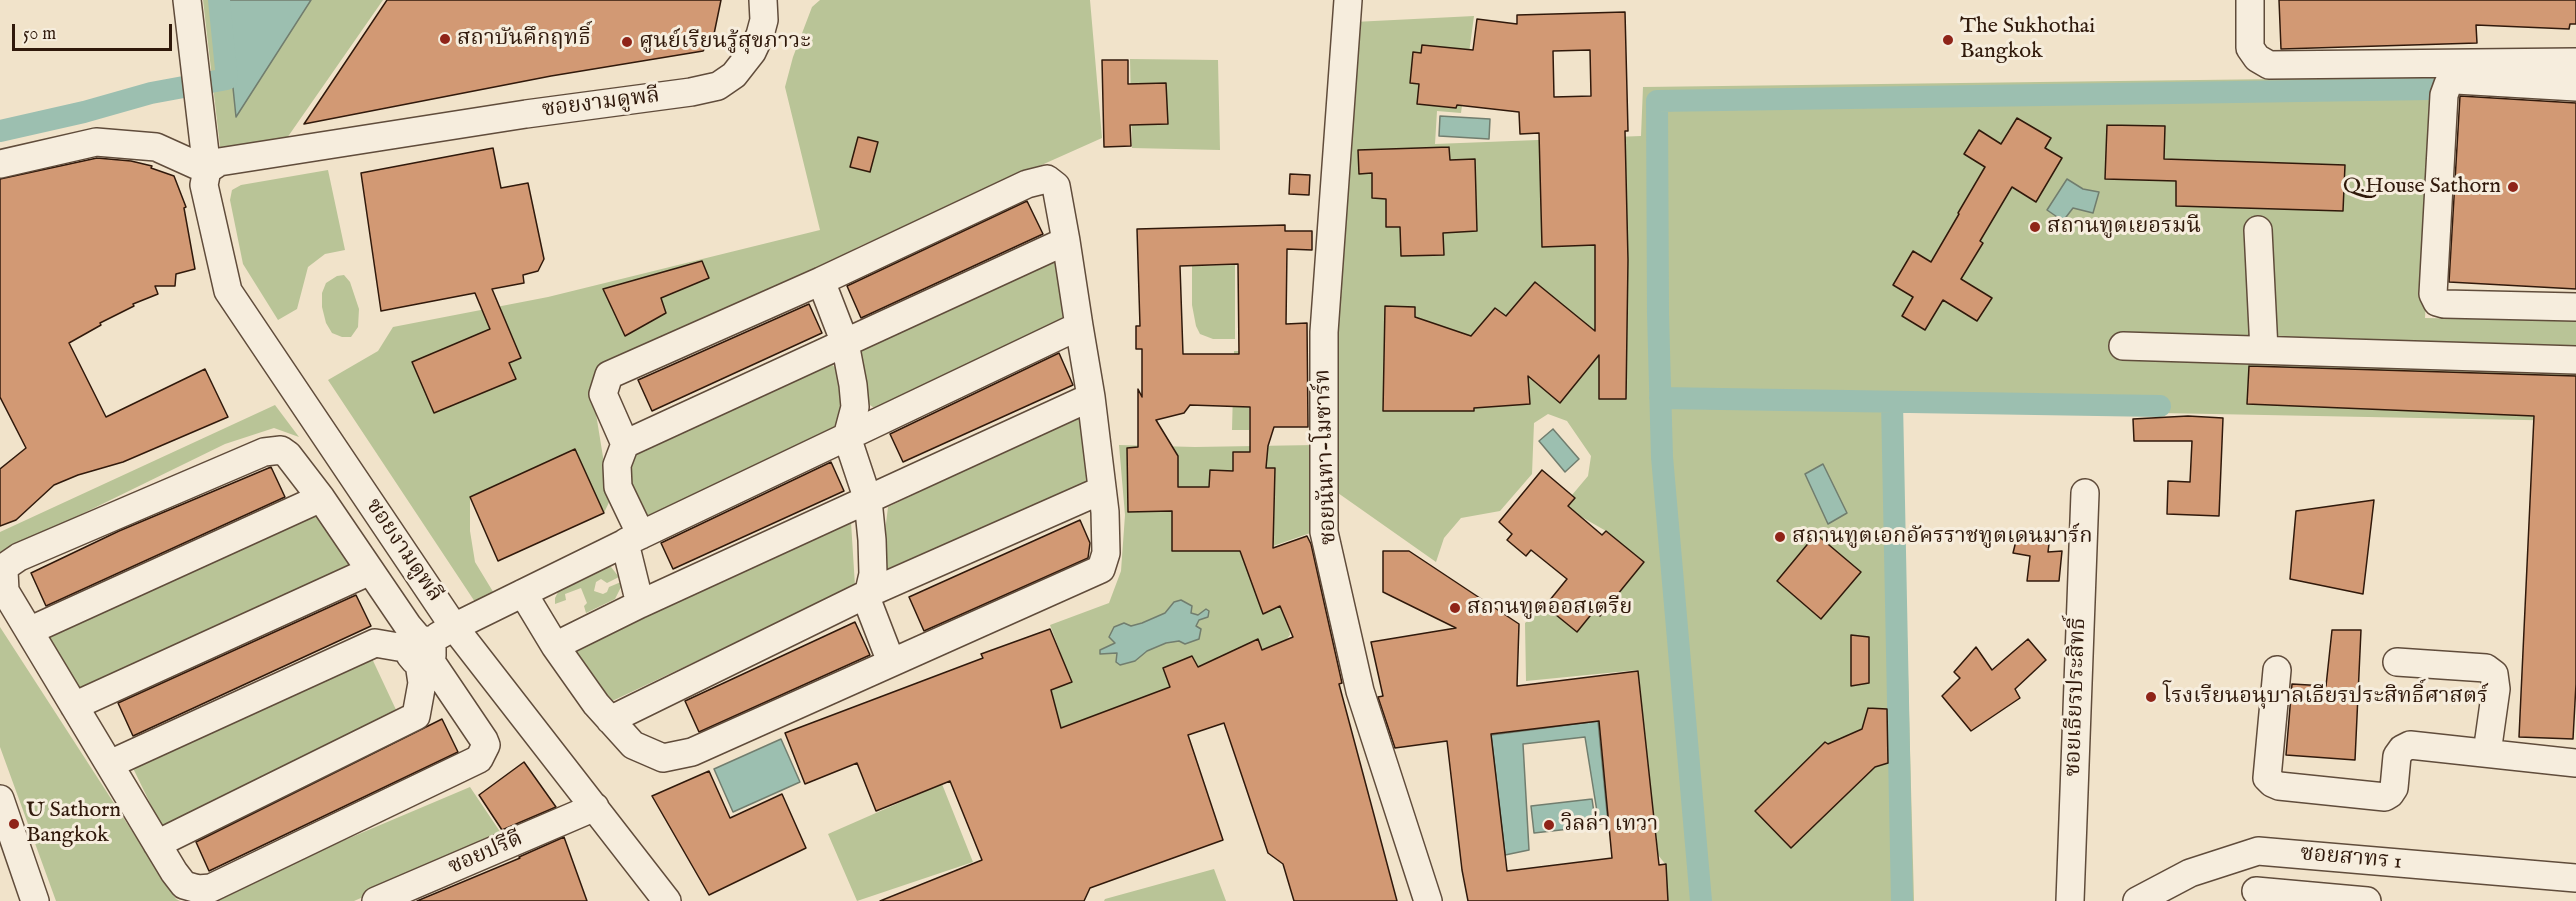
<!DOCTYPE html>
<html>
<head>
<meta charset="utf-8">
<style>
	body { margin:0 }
	#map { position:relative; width:2576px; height:901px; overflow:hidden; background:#f1e3ca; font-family:"IM FELL English",serif }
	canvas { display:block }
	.scale { position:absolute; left:12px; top:24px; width:160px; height:27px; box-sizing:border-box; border:3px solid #30190b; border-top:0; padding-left:8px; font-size:18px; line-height:21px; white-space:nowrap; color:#30190b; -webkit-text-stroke:4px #f6eddd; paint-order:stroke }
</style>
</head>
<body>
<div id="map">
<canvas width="2576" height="901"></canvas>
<div class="scale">50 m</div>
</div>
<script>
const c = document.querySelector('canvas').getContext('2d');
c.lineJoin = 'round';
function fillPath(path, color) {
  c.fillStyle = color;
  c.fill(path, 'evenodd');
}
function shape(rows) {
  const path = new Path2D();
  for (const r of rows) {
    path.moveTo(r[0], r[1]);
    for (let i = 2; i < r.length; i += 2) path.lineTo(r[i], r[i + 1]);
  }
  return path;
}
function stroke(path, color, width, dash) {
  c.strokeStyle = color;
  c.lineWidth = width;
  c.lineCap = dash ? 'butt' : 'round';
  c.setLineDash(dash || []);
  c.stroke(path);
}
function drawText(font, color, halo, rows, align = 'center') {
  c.font = font + ' "IM FELL English","Noto Serif Thai",serif';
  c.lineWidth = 6;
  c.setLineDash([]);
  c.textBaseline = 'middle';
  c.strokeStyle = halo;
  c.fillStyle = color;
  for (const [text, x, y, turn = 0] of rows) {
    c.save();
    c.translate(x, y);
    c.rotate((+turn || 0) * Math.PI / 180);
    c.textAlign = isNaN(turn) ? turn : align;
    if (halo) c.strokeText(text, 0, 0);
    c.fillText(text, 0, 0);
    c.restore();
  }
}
fillPath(shape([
	[203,0,383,0,287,138,221,155],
	[820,0,1090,0,1102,138,858,247,795,282,591,383,610,500,604,513,470,497,470,531,475,562,495,595,479,608,328,380,378,351,393,327,548,297,820,230,785,87,793,57,812,7],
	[1474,16,1461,113,1437,111,1435,144,1641,136,1643,87,2437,77,2425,318,2576,321,2576,421,1901,408,1914,901,1668,901,1666,865,1658,855,1638,670,1526,681,1525,623,1545,606,1577,632,1587,605,1601,616,1644,562,1606,531,1580,516,1568,506,1575,498,1572,495,1588,476,1591,456,1567,421,1548,414,1534,423,1532,474,1500,511,1461,518,1444,538,1436,562,1338,493,1335,422,1343,148,1354,22],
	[1130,59,1218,60,1220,150,1132,148],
	[328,170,345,250,325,254,308,267,297,309,278,320,243,264,230,200,232,190,241,185],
	[1055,257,1073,315,877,410,867,403,859,353,863,343],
	[1235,265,1235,339,1213,339,1200,334,1196,326,1192,305,1192,266],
	[344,275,350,282,359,309,358,327,351,337,342,337,332,333,326,323,322,307,322,293,326,283,337,276],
	[1234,351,1245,351,1249,389,1249,430,1232,430],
	[829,362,838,370,846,398,837,433,657,515,646,516,634,493,630,479,630,463,636,448],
	[275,405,299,437,274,428,225,444,0,554,0,532],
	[1080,415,1091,481,880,572,888,507],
	[1119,445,1195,447,1315,445,1316,531,1242,557,1263,614,1280,606,1289,629,1290,635,1286,640,1262,650,1258,639,1198,667,1192,656,1163,668,1170,687,1054,731,1051,690,1071,681,1050,625,1109,603,1121,571,1125,515],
	[316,511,355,568,82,692,46,631],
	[851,522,855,586,608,703,570,652],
	[611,567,619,577,607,583,601,579,596,582,594,591,603,594,607,592,609,587,621,582,621,587,615,599,586,613,584,606,587,603,581,588,565,594,566,600,555,604,555,598,561,586,602,568],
	[0,627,176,899,180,901,56,901,0,747],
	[368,650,398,714,163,830,132,766],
	[942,784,973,862,857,901,828,834],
	[470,787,503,836,354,901,196,901,229,889],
	[1214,869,1226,901,1104,901,1105,899]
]), '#b9c497');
const water = shape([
	[224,0,311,0,236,117,224,0],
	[1440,116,1490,119,1489,139,1439,136,1440,116],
	[2067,179,2083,189,2099,192,2093,213,2073,208,2063,221,2047,210,2067,179],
	[1553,429,1579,459,1565,472,1539,441,1553,429],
	[1823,464,1847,513,1828,524,1805,474,1823,464],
	[1181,600,1192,606,1191,613,1198,615,1206,609,1209,611,1208,617,1199,620,1196,626,1201,629,1199,639,1185,644,1179,641,1166,643,1147,651,1135,661,1120,665,1116,662,1117,653,1100,654,1100,650,1115,643,1109,637,1114,627,1124,623,1131,626,1142,623,1165,613,1174,602,1181,600],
	[1598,721,1608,823,1599,824,1585,737,1523,744,1529,850,1505,855,1491,735,1598,721],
	[781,739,800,782,733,812,714,769,781,739],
	[1592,799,1596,826,1534,833,1531,806,1592,799]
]);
fillPath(water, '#9cbfb0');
stroke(water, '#717d6e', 1.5);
stroke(shape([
	[0,131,84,112,151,93,227,79,219,0],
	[1660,398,2160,406],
	[1892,402,1902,901],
	[1701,901,1662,457,1658,314,1657,101,2430,89]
]), '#9cbfb0', 22);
const building = shape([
	[387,0,721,0,714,34,703,51,551,76,304,124,387,0],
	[2279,0,2576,0,2576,24,2570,24,2569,29,2476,25,2477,43,2281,49,2279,0],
	[1625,12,1628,131,1625,131,1628,260,1626,399,1599,399,1599,355,1560,403,1528,376,1530,404,1474,408,1474,411,1383,411,1385,306,1415,307,1415,317,1471,336,1495,308,1506,316,1535,282,1595,331,1595,245,1542,247,1539,133,1520,134,1519,112,1457,105,1456,108,1417,104,1419,84,1410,83,1413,52,1421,53,1422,45,1473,50,1477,19,1517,24,1517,15,1625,12],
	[1590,50,1591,96,1554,97,1553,51,1590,50],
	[1102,60,1128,60,1128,84,1166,83,1168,124,1130,125,1131,146,1104,147,1102,60],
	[2460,96,2576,103,2576,289,2449,282,2460,96],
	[2017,118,2051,138,2045,148,2062,158,2036,202,2012,187,1980,241,1983,243,1961,279,1992,298,1977,321,1943,300,1925,330,1902,316,1913,297,1893,285,1913,251,1931,262,1959,214,1958,213,1985,167,1964,154,1979,130,2001,144,2017,118],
	[2107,125,2165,126,2164,159,2345,165,2343,211,2176,206,2176,181,2105,179,2107,125],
	[858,137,878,142,870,172,850,167,858,137],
	[1449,147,1450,160,1475,159,1477,231,1443,233,1444,255,1401,256,1400,227,1386,227,1386,199,1372,198,1372,173,1359,174,1358,150,1449,147],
	[493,148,501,188,528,183,544,259,538,271,523,275,524,283,492,289,521,358,509,363,516,379,434,413,412,362,490,329,475,293,381,311,361,173,493,148],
	[97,158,131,161,152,166,151,168,174,176,186,207,184,208,195,269,176,274,175,286,155,286,158,294,133,304,134,306,100,323,101,325,69,343,106,417,205,369,228,417,123,462,78,475,54,485,16,520,0,526,0,469,26,448,0,397,0,179,97,158],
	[1290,174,1310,175,1309,195,1289,194,1290,174],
	[1027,201,1043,234,861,318,847,286,1027,201],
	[1285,225,1285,231,1312,231,1312,250,1287,249,1286,324,1307,323,1308,427,1274,427,1268,446,1266,468,1275,468,1273,548,1307,536,1311,544,1342,683,1339,684,1397,901,1294,901,1283,864,1268,853,1224,723,1188,735,1223,840,1090,888,1084,901,880,901,982,860,950,781,876,811,857,763,805,784,785,733,983,658,981,654,1050,629,1072,682,1051,690,1061,728,1170,687,1163,668,1192,656,1198,667,1258,639,1262,650,1293,637,1280,606,1263,614,1240,551,1172,551,1172,511,1128,512,1127,448,1138,447,1138,389,1142,397,1142,349,1136,349,1136,326,1140,326,1137,229,1285,225],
	[1238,264,1239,354,1183,354,1180,266,1238,264],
	[1190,405,1250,407,1250,452,1233,452,1233,471,1210,470,1209,487,1178,487,1178,456,1156,420,1184,413,1190,405],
	[702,261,709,278,661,298,666,313,625,336,603,289,702,261],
	[809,304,822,333,652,411,638,380,809,304],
	[1059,353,1073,385,903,462,890,434,1059,353],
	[2249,366,2576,376,2576,684,2573,739,2519,737,2534,416,2247,404,2249,366],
	[2188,416,2223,418,2219,516,2167,514,2168,481,2190,482,2192,441,2134,441,2133,419,2188,416],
	[575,449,604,513,498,561,470,497,575,449],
	[831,462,844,491,673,569,661,543,831,462],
	[271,467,285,497,46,606,31,573,119,531,271,467],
	[1542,470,1575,498,1568,506,1602,535,1606,531,1644,562,1600,616,1594,611,1577,632,1545,606,1567,579,1531,550,1526,556,1507,540,1512,534,1499,522,1542,470],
	[2374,500,2363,594,2290,579,2296,511,2374,500],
	[1080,520,1090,543,1088,558,924,631,909,597,1080,520],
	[2018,533,2050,536,2048,552,2062,551,2059,581,2027,581,2030,556,2013,553,2018,533],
	[1816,534,1861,572,1821,619,1777,581,1816,534],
	[1383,551,1409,551,1519,624,1517,686,1638,671,1659,865,1666,864,1668,901,1468,901,1462,870,1447,741,1395,748,1378,697,1383,696,1371,642,1456,628,1383,592,1383,551],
	[1599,721,1612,858,1507,871,1491,734,1599,721],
	[356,595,371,626,133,736,118,703,356,595],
	[855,622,870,655,699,732,685,701,855,622],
	[2332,630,2361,630,2355,760,2286,755,2292,684,2326,686,2332,630],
	[1851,635,1869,637,1869,683,1851,686,1851,635],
	[2028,639,2046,660,2015,689,2020,698,1971,731,1942,696,1960,678,1954,672,1976,647,1992,670,2028,639],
	[1868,708,1887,709,1888,763,1875,767,1791,848,1755,811,1825,742,1828,744,1862,729,1868,708],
	[442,719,458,752,209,871,196,842,442,719],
	[524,762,556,807,502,830,479,795,524,762],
	[709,771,730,818,782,794,806,848,709,895,652,796,709,771],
	[564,837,587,901,417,901,520,858,519,857,564,837]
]);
fillPath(building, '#d29974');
stroke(building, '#30190b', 1.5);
const minor = shape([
	[187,0,207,170],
	[1348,0,1324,332,1324,532,1360,691,1428,901],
	[2250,0,2250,48,2257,58,2269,65,2576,62],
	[2576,87,2456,80,2448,84,2444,95,2433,294,2437,302,2444,304,2576,307],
	[0,164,96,142,156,147,207,170],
	[2258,230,2264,350],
	[1066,241,1079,326],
	[821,281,845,343,853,385,855,407,847,437,868,500,872,540,873,574,867,600,891,662],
	[2123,346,2576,360],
	[625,444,1066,241,1056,186,1047,179,1027,184,821,281,609,375,603,394,625,444,617,465,618,487,641,535],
	[626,542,1079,326,1091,397,640,604],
	[29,631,321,498],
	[438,636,454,627,625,543,640,604,555,646,523,593],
	[419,639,412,644,410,655,415,661,423,663,432,656,432,645,426,640,419,639,408,626,321,498,288,455,281,450,264,452,19,557,6,566,4,571,5,591,174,872,184,885,198,889,211,888,479,759,486,745,484,740,430,660],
	[555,646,596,704,633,745,663,758,692,752,1101,569,1106,553,1105,512,1091,397],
	[2397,662,2486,668,2494,674,2496,689,2487,753],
	[2277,670,2267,778,2272,783,2279,786,2385,797,2390,794,2394,788,2397,756,2402,749,2410,745,2576,763],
	[74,706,370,571],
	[610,720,869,593,1102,490],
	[110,764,375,643,410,649],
	[0,799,35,901],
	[157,844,416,716,422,683,419,663],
	[2256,891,2367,901],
	[376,901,595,807],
	[667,901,454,627,228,291,204,185,207,170,219,162,526,114,691,92,718,86,734,75,752,52,760,35,764,20,763,0],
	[2070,901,2085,493],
	[2137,901,2190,873,2258,851,2576,878]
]);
stroke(minor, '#604c3b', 30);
stroke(minor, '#f6eddd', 27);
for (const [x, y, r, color] of [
	[445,39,6,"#8f2418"],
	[1948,40,6,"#8f2418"],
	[627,42,6,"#8f2418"],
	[2513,187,6,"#8f2418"],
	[2035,227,6,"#8f2418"],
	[1780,537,6,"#8f2418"],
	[1455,608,6,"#8f2418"],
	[2151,697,6,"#8f2418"],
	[14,824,6,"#8f2418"],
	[1549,825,6,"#8f2418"]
]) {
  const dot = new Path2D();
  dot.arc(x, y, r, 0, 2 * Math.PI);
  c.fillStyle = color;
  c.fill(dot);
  stroke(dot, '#f6eddd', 2);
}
drawText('22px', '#30190b', '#f6eddd', [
	["The Sukhothai",1960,27],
	["Bangkok",1960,52],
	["สถาบันคึกฤทธิ์",457,39],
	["ศูนย์เรียนรู้สุขภาวะ",639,42],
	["Q.House Sathorn",2501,187,"right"],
	["สถานทูตเยอรมนี",2047,227],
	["สถานทูตเอกอัครราชทูตเดนมาร์ก",1792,537],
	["สถานทูตออสเตรีย",1467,608],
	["โรงเรียนอนุบาลเธียรประสิทธิ์ศาสตร์",2163,697],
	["U Sathorn",26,811],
	["Bangkok",26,836],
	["วิลล่า เทวา",1561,825]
], 'left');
drawText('22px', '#30190b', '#f6eddd', [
	["ซอยงามดูพลี",601,104,-7],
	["ซอยนันทา-โมซาร์ท",1327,457,-92],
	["ซอยงามดูพลี",403,551,56],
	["ซอยเธียรประสิทธิ์",2077,697,-88],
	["ซอยปรีดี",486,854,-23],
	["ซอยสาทร 1",2351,859,5]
]);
</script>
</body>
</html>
